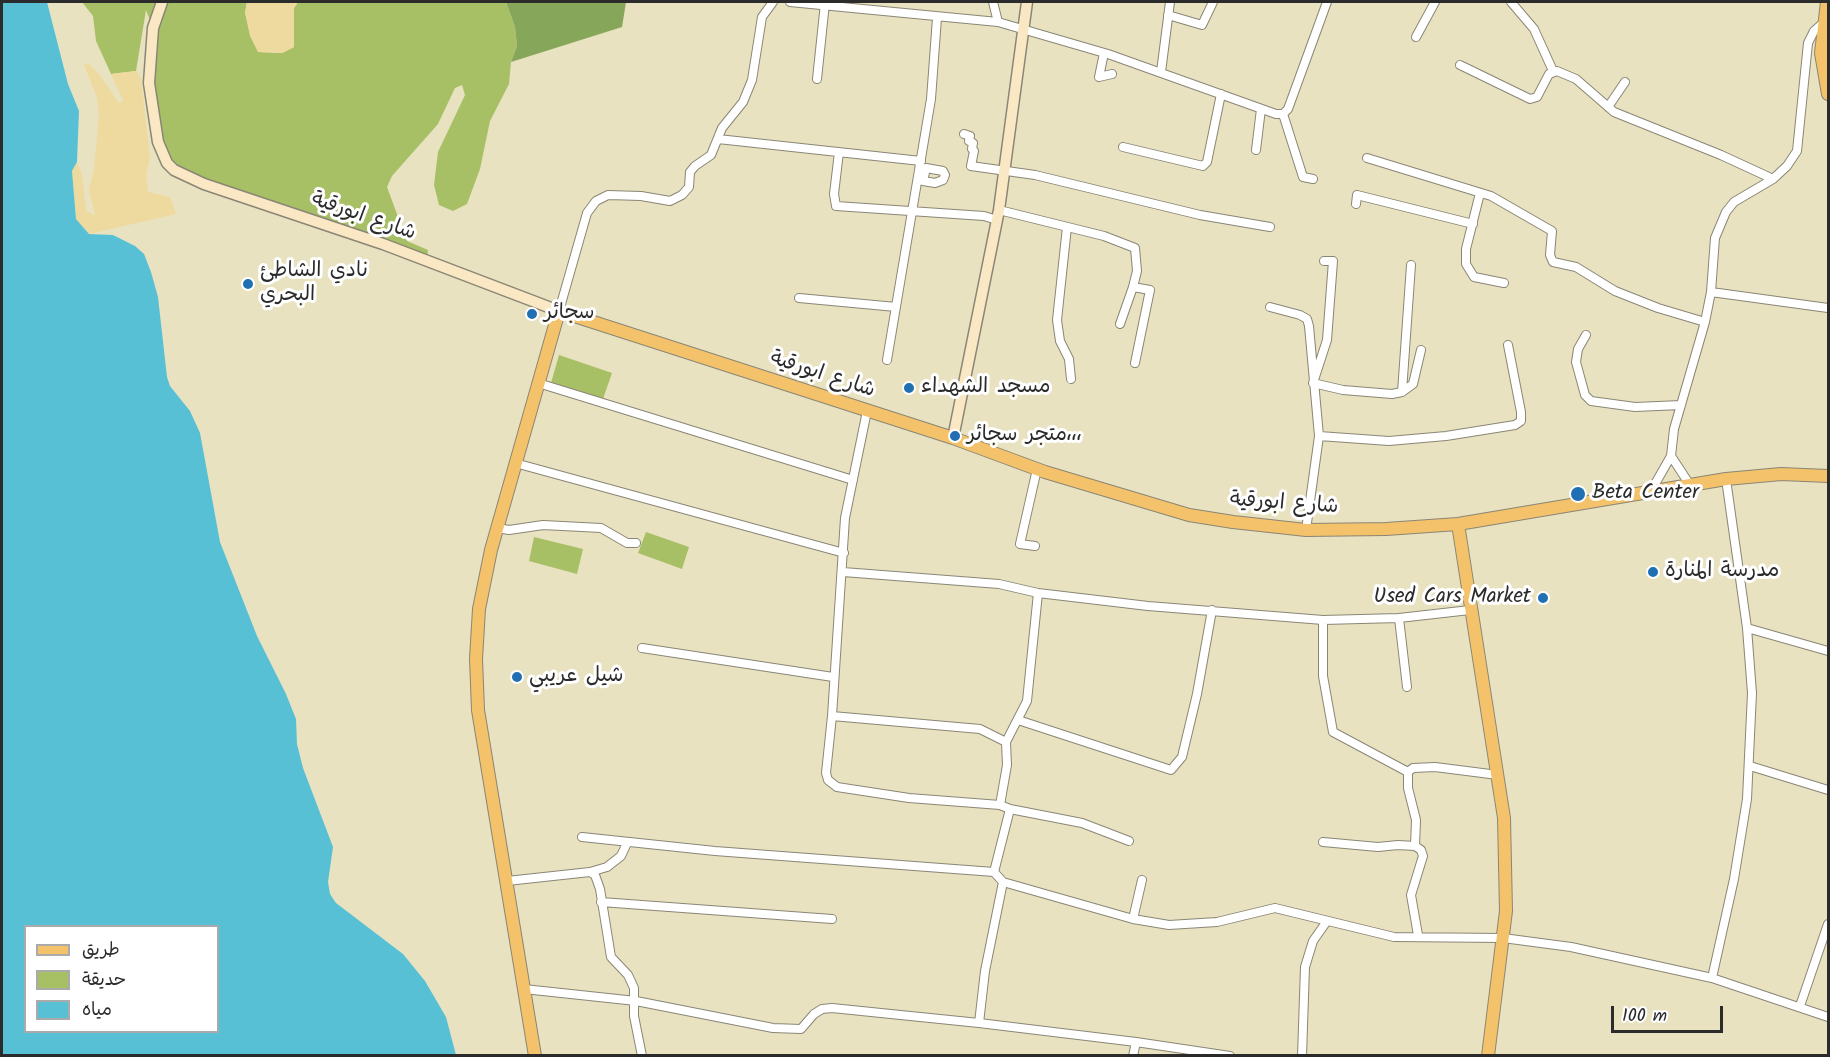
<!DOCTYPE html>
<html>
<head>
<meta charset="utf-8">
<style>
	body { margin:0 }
	#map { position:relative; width:1830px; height:1057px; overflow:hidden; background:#e8e2c0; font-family:Kalam,"Playpen Sans Arabic",sans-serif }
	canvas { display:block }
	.frame { position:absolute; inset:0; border:3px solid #2b2b2b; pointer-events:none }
	.legend { position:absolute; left:24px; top:925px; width:195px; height:108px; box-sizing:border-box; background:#fff; border:2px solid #aaa; margin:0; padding:8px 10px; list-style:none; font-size:18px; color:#2b2b2b }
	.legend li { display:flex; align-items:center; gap:12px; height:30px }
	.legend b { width:30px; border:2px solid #aaa }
	.scale { position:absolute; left:1611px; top:1006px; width:112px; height:27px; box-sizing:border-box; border:3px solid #2b2b2b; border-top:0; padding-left:8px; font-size:18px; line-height:21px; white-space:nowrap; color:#2b2b2b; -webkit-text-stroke:4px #fff; paint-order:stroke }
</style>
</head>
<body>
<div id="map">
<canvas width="1830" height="1057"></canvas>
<div class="frame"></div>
<ul class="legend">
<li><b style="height:8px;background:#f3c26a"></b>طريق</li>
<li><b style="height:16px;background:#a8c065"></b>حديقة</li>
<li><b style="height:16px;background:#58c0d5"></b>مياه</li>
</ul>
<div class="scale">100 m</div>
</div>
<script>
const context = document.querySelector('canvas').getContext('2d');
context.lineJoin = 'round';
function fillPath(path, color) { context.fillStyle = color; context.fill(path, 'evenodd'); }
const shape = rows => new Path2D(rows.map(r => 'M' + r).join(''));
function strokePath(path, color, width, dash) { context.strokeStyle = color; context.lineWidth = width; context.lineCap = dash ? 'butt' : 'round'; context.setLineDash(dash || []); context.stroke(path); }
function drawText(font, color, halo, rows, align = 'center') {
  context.font = font + ' Kalam,"Playpen Sans Arabic",sans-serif'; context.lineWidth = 6; context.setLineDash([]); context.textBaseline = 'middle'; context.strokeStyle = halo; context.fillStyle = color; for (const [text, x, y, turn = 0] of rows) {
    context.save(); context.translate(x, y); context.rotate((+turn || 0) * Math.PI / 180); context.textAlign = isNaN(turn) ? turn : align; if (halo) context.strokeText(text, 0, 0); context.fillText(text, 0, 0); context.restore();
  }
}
const green = shape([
	[82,2,247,2,245,13,258,52,282,53,294,47,294,8,298,2,506,2,515,27,517,46,511,62,509,84,490,121,480,169,467,204,453,211,439,205,434,185,438,152,465,95,462,85,455,88,438,124,392,176,387,187,407,241,428,250,427,261,174,170,155,129,153,28,146,10,136,71,111,74,96,41,93,16],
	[559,355,612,373,603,399,551,383],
	[646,532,689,547,682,569,638,553],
	[534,537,583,549,577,574,529,561]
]);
const forest = shape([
	[506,2,626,2,622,27,511,62,517,46,515,27]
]);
const sand = shape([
	[247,2,298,2,294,8,294,47,282,53,258,52,250,36,245,13],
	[84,64,90,65,98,73,119,103,123,101,111,74,136,71,141,78,150,157,146,175,148,192,170,197,176,214,89,234,76,219,72,171,77,162,82,175,86,211,95,215,89,190,94,169,99,115,97,98]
]);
const water = shape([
	[2,2,47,2,68,84,79,111,77,162,72,171,76,219,89,234,113,235,135,246,144,254,151,272,158,297,167,377,170,386,190,411,200,433,220,542,257,636,286,694,296,719,297,744,303,768,333,847,328,882,330,894,336,903,403,954,425,981,446,1017,456,1055,2,1055],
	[26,926,218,926,218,1032,26,1032]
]);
const minor = shape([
	[790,2,998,22,1108,54,1276,114,1283,114,1288,109,1327,2],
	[993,2,998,22],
	[1511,2,1534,29,1553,71],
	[1168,15,1202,25,1213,2],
	[1416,37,1435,2],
	[1104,53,1099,77,1112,74],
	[1460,65,1530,99,1537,97,1549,74,1557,71,1576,79,1614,112,1721,155,1773,179],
	[1161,72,1170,2],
	[817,79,825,3],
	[1608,107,1625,82],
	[1283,114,1303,177,1313,179],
	[964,134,970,136,969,141,973,143,972,149,974,151,971,166,1035,175,1200,215,1270,227],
	[718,139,921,161],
	[1123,147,1203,166,1207,162,1221,94],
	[1256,150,1261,109],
	[839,152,834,194,836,206,984,216,997,220],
	[1367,158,1491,196,1552,231,1550,255,1553,262,1576,267,1615,291,1658,308,1705,322],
	[918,178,923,181,926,168,943,171,945,175,943,180,935,183,923,181],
	[1480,193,1466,249,1466,264,1474,277,1504,283],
	[1356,204,1357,195,1473,224],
	[999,210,1104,236,1135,248,1137,271,1133,287,1150,290,1135,363],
	[1067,227,1057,320,1060,341,1069,359,1071,379],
	[1324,261,1333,261,1327,340,1313,383,1343,390,1392,394,1402,392,1413,384,1421,350],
	[1711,292,1828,308],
	[799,298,896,307],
	[1270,307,1300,315,1307,319,1309,326,1319,436,1306,530],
	[559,311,587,213,596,201,608,195,641,196,670,201,682,195,689,187,690,172,695,166,711,155,722,128,743,102,752,80,762,17,773,2],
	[1120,324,1133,287],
	[1586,335,1578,349,1576,362,1585,395,1591,401,1635,407,1681,405],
	[887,360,931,99,937,18],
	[538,383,853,480],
	[1402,392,1411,265],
	[867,411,845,518,832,716,980,729,1006,742,1007,765,1000,805,1010,809,994,872,1003,882,1133,919,1169,925,1217,922,1275,908,1394,937,1503,938,1571,947,1712,978,1828,1017],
	[1319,436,1389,441,1446,436,1515,425,1521,421,1521,412,1508,345],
	[1671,456,1690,485],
	[515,463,844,553],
	[1651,491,1671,456,1674,429,1705,322,1711,292,1715,238,1726,212,1734,202,1773,179,1787,166,1797,151,1808,43,1814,31,1822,24],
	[497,528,509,530,543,525,601,528,627,543,636,543],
	[1035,546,1020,544,1037,469],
	[843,572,999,584,1038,593,1148,606,1323,620,1399,618,1470,610],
	[1399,618,1407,687],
	[1323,620,1323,676,1333,732,1408,772],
	[1747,628,1828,651],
	[642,648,833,677],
	[832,716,826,773,828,780,837,787,909,798,1000,805],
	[1018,720,1171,770,1182,757,1197,694,1212,610],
	[1006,742,1027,701,1038,593],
	[1750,766,1828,790],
	[1408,772,1413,768,1435,767,1498,775],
	[1408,772,1408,788,1416,820,1415,846],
	[1010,809,1082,823,1129,841],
	[582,837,715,851,994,872],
	[1323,842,1378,847,1398,845,1415,846,1421,850,1423,856,1411,895,1418,935],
	[590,872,607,867,621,856,627,843],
	[507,881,590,872,595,875,600,889,611,957,628,975,634,988,634,1016,642,1056],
	[1003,882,985,971,979,1023,1136,1042],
	[601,902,832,919],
	[1133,919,1142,880],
	[1712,978,1734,879,1747,799,1752,693,1747,628,1726,479],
	[524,989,636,1001,773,1028,801,1029,814,1014,822,1009,832,1008,979,1023],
	[1800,1006,1828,924],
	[1133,1056,1136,1042,1230,1056],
	[1302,1056,1305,967,1313,941,1327,921]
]);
const secondary = shape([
	[162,2,153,28,149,83,158,142,167,163,174,170,204,184,383,244,559,311],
	[953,438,999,210,1027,2]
]);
const primary = shape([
	[1827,2,1821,53,1828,94],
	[1458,524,1504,818,1506,911,1488,1056],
	[535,1056,478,710,476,659,479,609,491,550,559,311,953,438,1045,472,1189,515,1233,522,1306,530,1386,529,1458,524,1726,479,1781,474,1828,476]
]);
const markers = [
	[248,284,6,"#1f6fb2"],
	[532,314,6,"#1f6fb2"],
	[909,388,6,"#1f6fb2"],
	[955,436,6,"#1f6fb2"],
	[1578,494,8,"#1f6fb2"],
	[1653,572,6,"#1f6fb2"],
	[1543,598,6,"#1f6fb2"],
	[517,677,6,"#1f6fb2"]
];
const streetNames = [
	["شارع ابورقية",363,218,19],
	["شارع ابورقية",822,376,18],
	["شارع ابورقية",1284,505,4]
];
const poiNames = [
	["نادي الشاطئ",260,272],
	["البحري",260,296],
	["سجائر",544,314],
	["مسجد الشهداء",921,388],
	["متجر سجائر،،،",967,436],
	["Beta Center",1592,494],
	["مدرسة المنارة",1665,572],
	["Used Cars Market",1531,598,"right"],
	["شيل عريبي",529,677]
];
fillPath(green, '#a8c065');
fillPath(forest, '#86a65a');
fillPath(sand, '#eeda9e');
fillPath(water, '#58c0d5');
strokePath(minor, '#8a8676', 10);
strokePath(secondary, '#8a8676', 13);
strokePath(primary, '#8a8676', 14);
strokePath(minor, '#fff', 8);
strokePath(secondary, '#fae7c3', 10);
strokePath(primary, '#f3c26a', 12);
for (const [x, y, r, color] of markers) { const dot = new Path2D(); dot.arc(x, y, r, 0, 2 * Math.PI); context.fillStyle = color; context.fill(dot); strokePath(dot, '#fff', 2); }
drawText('21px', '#2b2b2b', '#fff', streetNames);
drawText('21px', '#2b2b2b', '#fff', poiNames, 'left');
</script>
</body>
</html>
